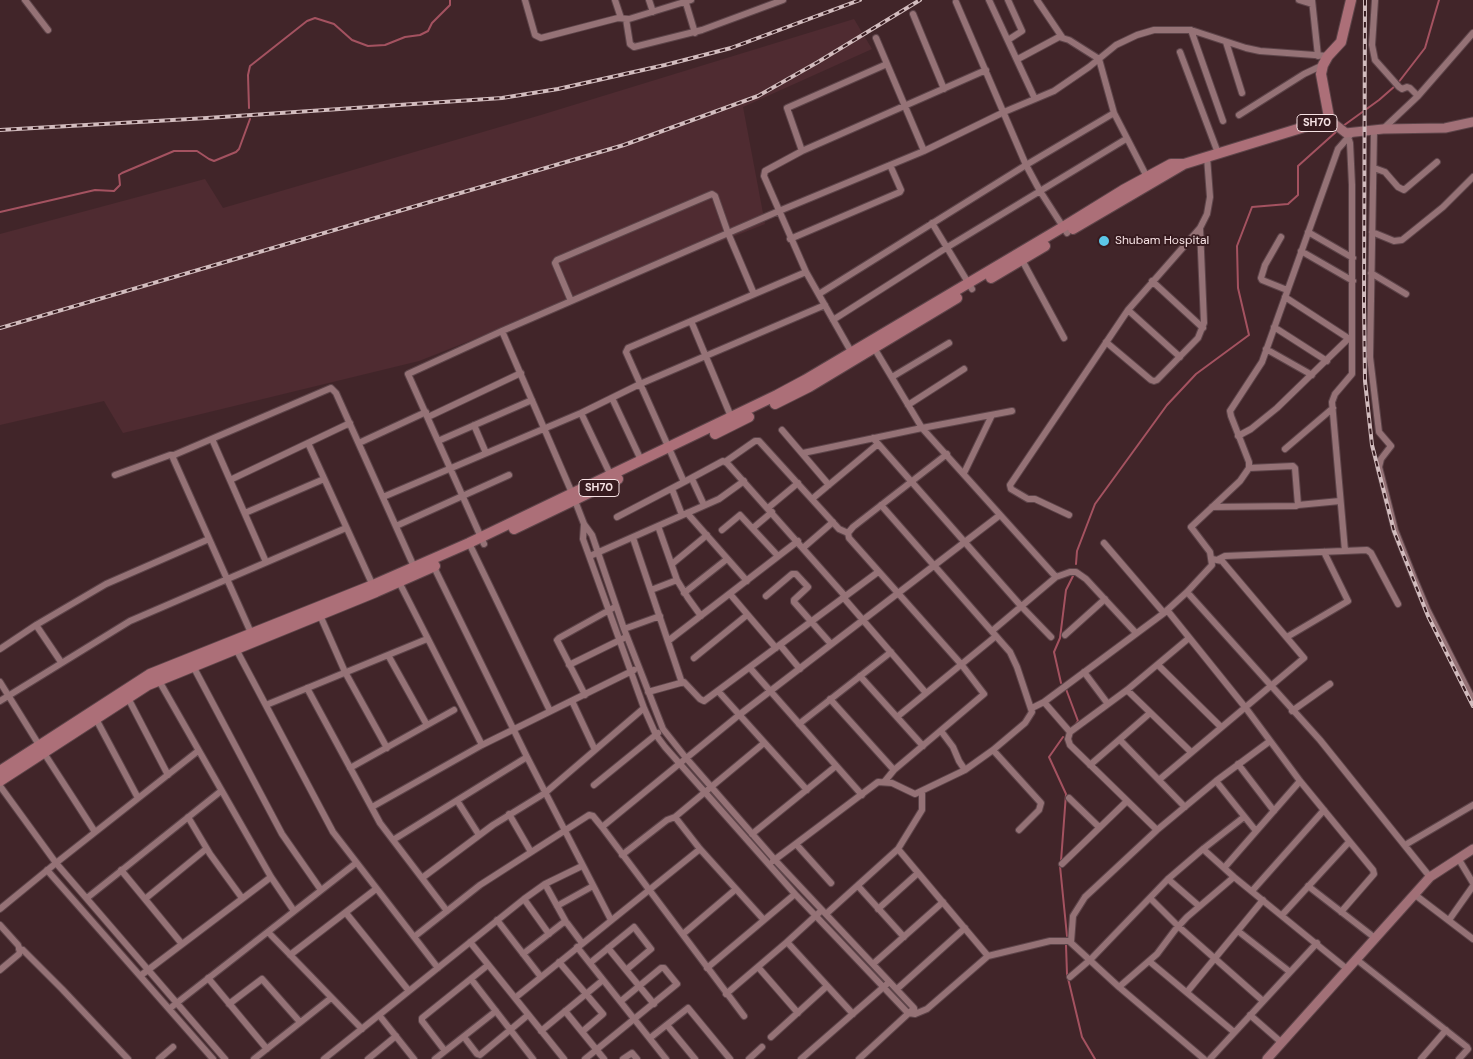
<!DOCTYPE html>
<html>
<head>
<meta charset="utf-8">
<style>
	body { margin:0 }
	canvas { display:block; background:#412529 }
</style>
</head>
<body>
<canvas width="1473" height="1059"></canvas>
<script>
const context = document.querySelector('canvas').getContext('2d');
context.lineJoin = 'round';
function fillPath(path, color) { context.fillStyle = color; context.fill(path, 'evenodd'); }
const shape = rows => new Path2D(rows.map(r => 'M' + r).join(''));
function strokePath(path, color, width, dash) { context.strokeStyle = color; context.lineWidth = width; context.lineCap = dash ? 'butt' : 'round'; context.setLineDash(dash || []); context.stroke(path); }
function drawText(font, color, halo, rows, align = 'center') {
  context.font = font + ' "DM Sans",sans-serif'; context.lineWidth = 4; context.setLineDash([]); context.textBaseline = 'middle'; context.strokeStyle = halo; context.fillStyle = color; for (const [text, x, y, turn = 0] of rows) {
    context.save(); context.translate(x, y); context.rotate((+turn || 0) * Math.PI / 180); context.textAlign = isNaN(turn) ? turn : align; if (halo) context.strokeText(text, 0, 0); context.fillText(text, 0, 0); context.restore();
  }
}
const built = shape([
	[854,19,872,49,743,107,765,224,419,361,123,433,104,401,0,425,0,234,205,179,223,208,541,115]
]);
const stream = shape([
	[1398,83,1425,48,1439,0],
	[249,108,248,75,250,66,307,21,315,18,334,24,352,40,368,46,385,45,405,37,420,35,428,31,432,23,450,5,450,0],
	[1343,126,1379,100,1395,86],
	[0,212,95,190,114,191,120,185,119,175,122,173,174,151,197,151,209,159,214,161,236,152,239,149,250,119],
	[1076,564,1077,551,1095,504,1167,405,1196,374,1249,335,1238,288,1237,246,1252,207,1288,204,1298,195,1298,166,1337,131],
	[1061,683,1054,652,1060,638,1066,590,1073,576],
	[1066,689,1078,721,1075,725],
	[1061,861,1066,794,1049,757,1063,737],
	[1060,866,1067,936],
	[1066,945,1067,974,1082,1037,1095,1059]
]);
const street = shape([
	[25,0,48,30],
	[525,0,535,35,541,38,618,18,629,19,691,0],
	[615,0,621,18],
	[649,0,653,12],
	[685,0,695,33],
	[989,0,1035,99],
	[1037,0,1062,37],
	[1299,0,1312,4],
	[1312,0,1318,56],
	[1375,0,1372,45,1375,60,1399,87,1402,89,1407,87,1410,88,1418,96],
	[956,2,1026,165,1040,191,1067,233],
	[913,14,944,89],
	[626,19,630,44,634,47,702,30,783,0],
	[1191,30,1223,121],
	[876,38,924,151],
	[1008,40,1022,31,1008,0],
	[1226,42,1242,93],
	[1180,52,1218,153],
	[1018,59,1059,37,1069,40,1099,59,1114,113],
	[1239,115,1304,74,1323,65],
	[1383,129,1418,96,1473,33],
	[1374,131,1370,357,1379,432,1391,446,1381,459,1379,467,1395,530,1414,578,1427,609,1473,700],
	[802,151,787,108,887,64],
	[1374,168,1385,172,1398,187,1404,190,1437,162],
	[932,223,972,289],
	[1308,232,1353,258],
	[1372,232,1394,241,1402,240,1443,207,1473,177],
	[1281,237,1265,265,1261,278,1262,280,1287,290],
	[790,239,900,192,901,190,890,165],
	[1301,251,1353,281],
	[1022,260,1064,338],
	[1371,273,1406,294],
	[1152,281,1203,328],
	[819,294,1026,165,1114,113,1148,179],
	[1285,297,1351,340],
	[571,301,555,263,557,260,712,194,715,196,728,233,754,294],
	[1128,310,1180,357],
	[833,320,946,248,1126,139],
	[691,321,732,419],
	[1274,327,1327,361],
	[502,331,572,493,584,524,592,535,624,629,663,729,686,758,775,860,914,1008,915,1014],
	[1106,342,1151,380,1154,381,1157,380,1198,338,1204,323,1200,228],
	[873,346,922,428,1056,577],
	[1266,349,1312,375],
	[853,355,806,272,764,176,765,171,802,151,986,70],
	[892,377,949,343],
	[612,398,641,460],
	[908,405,964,369],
	[581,413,612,478],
	[428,417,521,373],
	[474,425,486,453],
	[782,430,829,485],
	[1238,436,1251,429,1277,408,1349,338],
	[873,438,1021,606,1051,637],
	[212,439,266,562],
	[438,441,532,400],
	[308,443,374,588],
	[359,443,426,412],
	[1285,449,1333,408],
	[803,453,922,428,1012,411],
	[725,462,755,441,759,441,839,529,848,533],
	[964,473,992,415],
	[115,475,170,455,174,455],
	[692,479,704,505],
	[230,480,350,423],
	[684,482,723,461,727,463,845,596],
	[672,489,682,515],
	[383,497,581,413,640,384,825,305],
	[812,499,878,444],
	[1298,505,1340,501],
	[1212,507,1296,506,1298,505,1295,468,1293,466,1249,468],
	[768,508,798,483],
	[245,513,324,479],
	[687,513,747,581],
	[1069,515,1035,499,1028,499,1011,489,1010,485,1128,310,1200,228,1207,214,1210,197,1207,157],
	[617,517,684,482,626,352,628,348,806,272],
	[584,524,583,539,644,708,656,735,665,747,795,894,908,1013,915,1014,927,1009,988,956,1050,941,1069,941,1119,987,1204,1059],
	[396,526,509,475],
	[658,526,677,580,688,598,701,616],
	[753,528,772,512],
	[722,530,740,515,778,556],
	[633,538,682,683],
	[469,543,550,711],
	[1104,543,1164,613],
	[484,544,408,374,502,331,779,211,924,151,1004,112,1054,91,1089,67,1116,45,1137,35,1154,30,1191,30,1246,48,1260,51,1328,56],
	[803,548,833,522],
	[1345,551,1332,402,1335,394,1352,374,1352,185,1350,143,1348,137],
	[590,556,719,499,744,481],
	[1219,559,1225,556,1367,550,1371,553,1398,604],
	[432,563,527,757,611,920],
	[672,564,707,535],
	[399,582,482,745],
	[651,590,677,580],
	[1187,592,1320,740,1430,877],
	[684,593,727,559],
	[730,594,776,648],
	[766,596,792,574,796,574,808,587,794,600,794,602,831,644],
	[843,597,926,693],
	[1167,610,1245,707,1300,781,1373,870,1374,874,1341,912],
	[319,613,345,672,387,748],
	[36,625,61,662],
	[624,629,660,616],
	[992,631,1056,577,1070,572,1076,572,1086,579,1136,633],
	[252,635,173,458,174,455,331,388,336,393,415,569],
	[1065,635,1105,599],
	[1287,637,1348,601,1324,552],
	[668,641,798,541],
	[780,645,800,669],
	[0,649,36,625,106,584,209,539],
	[236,649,333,832,438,968],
	[388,655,427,725],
	[694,658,747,615],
	[569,665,624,638],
	[1158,665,1221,727],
	[193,666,282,834,321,890],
	[750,668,862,795],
	[1084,672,1108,704],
	[860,676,923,746],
	[158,679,271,877,294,911],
	[0,682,44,753,95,832],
	[307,688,380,823,447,911],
	[1127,690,1191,752],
	[718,691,807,790],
	[648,692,684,682,700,699,704,701,878,572],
	[585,695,557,640,559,638,613,608],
	[128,698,168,775],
	[830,699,894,770],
	[0,701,130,621,346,528],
	[572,701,595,750],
	[1044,702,1070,732,1068,739,1070,745,1157,830],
	[266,705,427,639],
	[1032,708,1044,702,1164,613,1187,592,1212,565,1210,552,1191,527,1240,481,1249,468,1249,462,1231,416,1230,411,1262,362,1338,149,1352,133],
	[1292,711,1330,684],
	[897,717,996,636],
	[96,719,138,798],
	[799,724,891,652],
	[941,731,953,747,959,761,965,770],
	[1070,732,1127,690,1189,638],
	[1120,740,1185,807],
	[993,750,1041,803,1039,810,1019,830],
	[1238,764,1274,811],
	[1090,765,1150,713],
	[350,768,454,710],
	[1160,779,1304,658,1222,561,1212,559],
	[885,781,894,770,984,694,961,664,849,538,848,533,853,527,947,454],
	[1216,781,1256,831],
	[594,785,658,733],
	[0,786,56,863,225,1059],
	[922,792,922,810,898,849,988,956],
	[1069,798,1099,827],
	[458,802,479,835],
	[372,807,482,745,634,670],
	[509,814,531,852],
	[188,817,210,854,242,898],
	[602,827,739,715,1000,515],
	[752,834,836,766],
	[393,840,527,757],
	[796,844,831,883],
	[1405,845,1473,805],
	[1203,849,1234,877,1347,969],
	[622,855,667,820,675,817],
	[1458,858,1473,883],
	[773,861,878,782,892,783,915,794,965,770,993,750,1025,723,1032,712,1017,667,1010,652,881,505],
	[1062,864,1127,801],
	[1224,868,1300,781],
	[47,870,213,1059],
	[121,870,182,944],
	[422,878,493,825,545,793,644,708],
	[1168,879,1199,906],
	[545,884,566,922],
	[858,886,904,937],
	[1308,886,1375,938],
	[1252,891,1324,810],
	[1414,894,1473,939],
	[87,898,221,791],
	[1150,898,1178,926,1263,1001],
	[145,899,206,849],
	[524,899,549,934],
	[557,906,593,886],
	[0,909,56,863,198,751],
	[878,909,918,873],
	[346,913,409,991],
	[826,914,898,849],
	[1282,915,1349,842],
	[497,920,541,977],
	[764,920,700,849,675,817,764,743],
	[1449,920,1473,886],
	[0,925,18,945,20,950,19,954,0,970],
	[1238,931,1290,972],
	[268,932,362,1029],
	[683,934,736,889],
	[414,937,480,885,589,815,593,816,602,827,744,1016],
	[470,942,564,1059],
	[787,942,822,910],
	[1071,942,1073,916,1085,897,1157,830,1216,781,1270,741],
	[577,947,666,1059],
	[608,948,626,970],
	[19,949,23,950,62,989,128,1059],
	[523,954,564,922,567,923,582,943],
	[290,955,376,889],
	[1356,959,1467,1047,1468,1049,1459,1059],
	[1149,961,1234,1032],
	[559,962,603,1014,583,1031],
	[590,963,634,927,651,949,626,970,654,1004],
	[873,964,943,902],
	[758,967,798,1013],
	[707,968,795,894],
	[140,976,271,877],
	[1070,977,1091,959,1168,879,1203,849,1244,817],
	[208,978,267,1049],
	[471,979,533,1059],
	[1119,987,1157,954,1175,930,1187,917,1234,877],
	[897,989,965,928],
	[1187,992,1263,900],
	[726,994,787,942,853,1014],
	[515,998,700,849],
	[229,1004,262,979,300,1022],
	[169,1009,356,863],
	[565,1011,604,1059],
	[379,1015,414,1059],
	[1250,1015,1282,1043],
	[667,1025,695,1059],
	[541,1031,603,980],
	[464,1037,477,1054,480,1055,528,1015],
	[771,1037,827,986],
	[650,1038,688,1008,730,1059],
	[445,1051,422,1021,422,1018,488,965],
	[159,1059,173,1047],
	[254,1059,331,998],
	[324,1059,524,899,545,884,582,866],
	[368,1059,396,1036],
	[435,1059,496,1011],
	[585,1059,677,984,664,968,661,968,621,1001],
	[623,1059,632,1053,637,1059],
	[749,1059,762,1047],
	[801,1059,887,984],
	[859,1059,911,1011],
	[1210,1059,1317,943],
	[1421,1059,1446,1030]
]);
const secondary = shape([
	[1328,119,1346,133,1383,129,1445,128,1473,122],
	[1267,1059,1430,877,1473,849]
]);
const primary = shape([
	[1073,229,1184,164],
	[991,278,1045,246],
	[775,404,809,387,957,298],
	[715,434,749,417],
	[514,529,618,479],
	[0,771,150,674,373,585,469,543,777,395,805,380,1063,227,1123,190,1171,164,1184,164,1327,120,1329,117,1321,74,1323,65,1328,56,1341,42,1351,0],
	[0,781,148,685,376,592,435,566]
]);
const rail = shape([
	[1365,0,1364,304,1365,381,1372,445,1394,531,1428,616,1473,706],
	[0,130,207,118,502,98,558,89,665,65,731,48,860,0],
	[0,328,624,145,758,96,818,62,920,0]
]);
const markers = [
	[1104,241,6,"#5cc7e8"]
];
const shields = [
	[1317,123,40],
	[599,488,40]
];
const shieldNames = [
	["SH70",1317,123],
	["SH70",599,488]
];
const poiNames = [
	["Shubam Hospital",1115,241]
];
fillPath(built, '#4f2b31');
strokePath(stream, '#a45260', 2);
strokePath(street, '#5d4449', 8);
strokePath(secondary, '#5d4449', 11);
strokePath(primary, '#5d4449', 12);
strokePath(street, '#957276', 6);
strokePath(secondary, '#a17077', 9);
strokePath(primary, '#ac6f78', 10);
strokePath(rail, '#d2bcbe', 4);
strokePath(rail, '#371b1f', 2, [5.5]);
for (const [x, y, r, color] of markers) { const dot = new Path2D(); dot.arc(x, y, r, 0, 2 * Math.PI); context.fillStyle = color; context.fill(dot); strokePath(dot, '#371b1f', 2); }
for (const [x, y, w] of shields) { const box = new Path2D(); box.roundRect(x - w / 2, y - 8.5, w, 17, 4); context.fillStyle = '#371b1f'; context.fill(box); strokePath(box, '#f6e2e4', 1); }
drawText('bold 11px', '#f6e2e4', null, shieldNames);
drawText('12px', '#f6e2e4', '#371b1f', poiNames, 'left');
</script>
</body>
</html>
